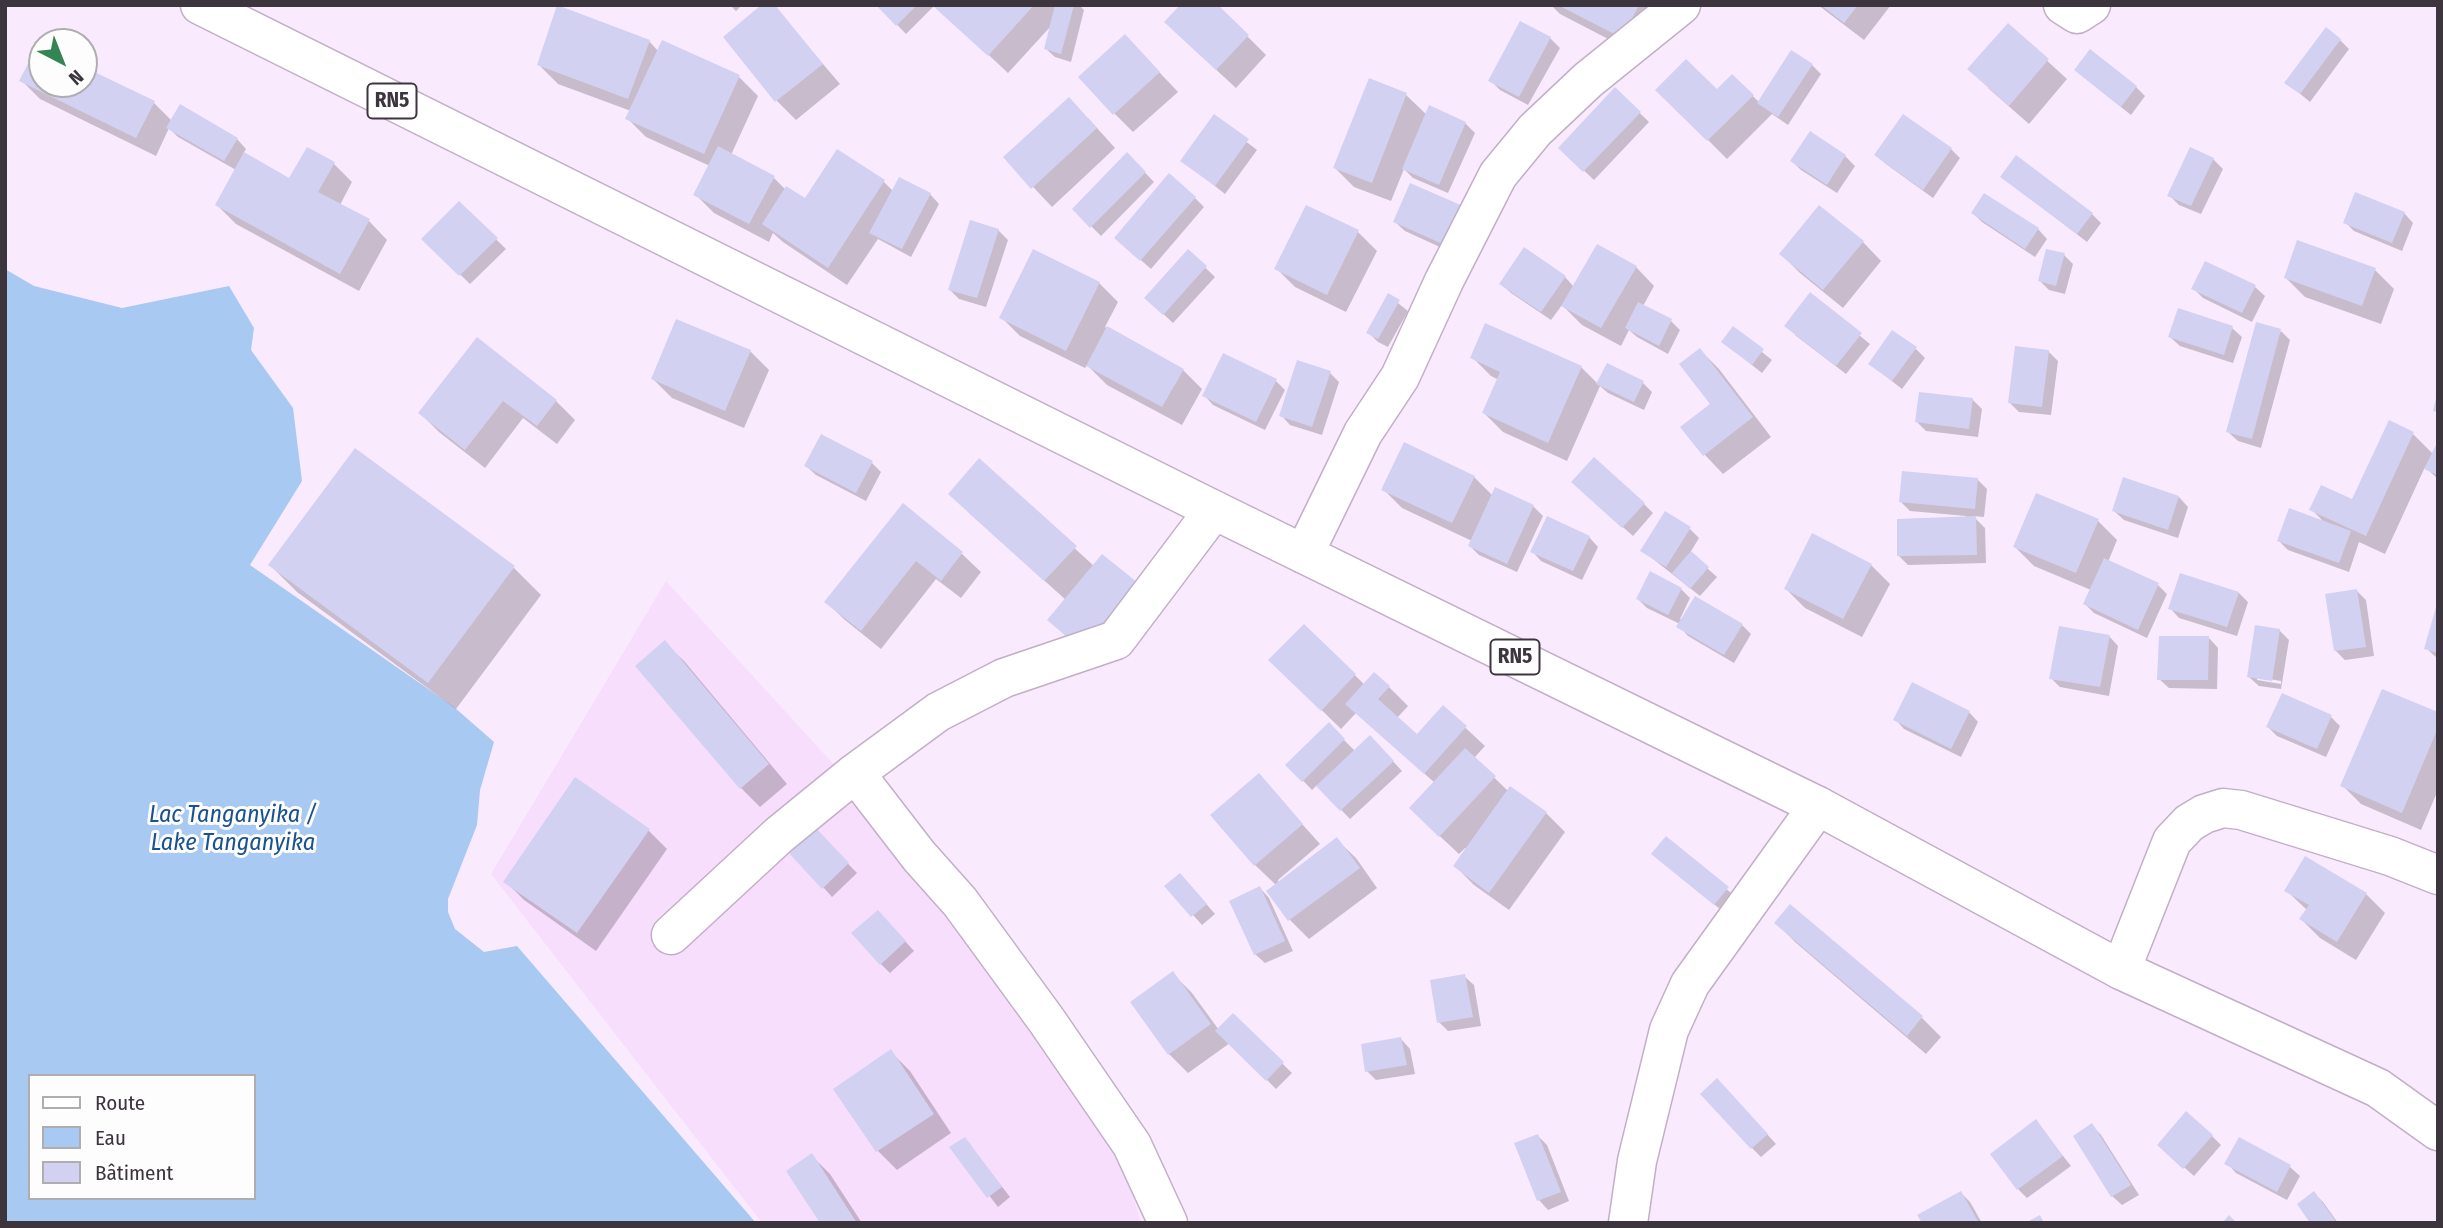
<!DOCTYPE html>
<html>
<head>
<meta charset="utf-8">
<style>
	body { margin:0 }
	#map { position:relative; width:2443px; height:1228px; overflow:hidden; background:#faeafe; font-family:"Fira Sans Condensed",sans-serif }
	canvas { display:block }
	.frame { position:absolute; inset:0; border:7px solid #3d353e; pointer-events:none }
	.legend { position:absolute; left:28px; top:1074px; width:228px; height:126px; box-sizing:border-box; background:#fdfdfd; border:2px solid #b0adb1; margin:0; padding:9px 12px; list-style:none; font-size:21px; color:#3d353e }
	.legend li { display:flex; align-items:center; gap:14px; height:35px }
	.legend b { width:35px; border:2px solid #b0adb1 }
	.north { position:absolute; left:28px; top:28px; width:70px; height:70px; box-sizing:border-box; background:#fdfdfd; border:2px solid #b0adb1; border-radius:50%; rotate:138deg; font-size:19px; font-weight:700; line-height:28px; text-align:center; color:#3d353e }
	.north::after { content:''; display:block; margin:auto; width:24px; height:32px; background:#358454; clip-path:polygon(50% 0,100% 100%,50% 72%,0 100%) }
</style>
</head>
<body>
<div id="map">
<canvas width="2443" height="1228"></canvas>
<div class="frame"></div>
<ul class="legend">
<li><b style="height:9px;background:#fff"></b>Route</li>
<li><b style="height:19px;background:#a7c9f2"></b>Eau</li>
<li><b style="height:19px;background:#d2d1f2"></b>Bâtiment</li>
</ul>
<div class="north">N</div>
</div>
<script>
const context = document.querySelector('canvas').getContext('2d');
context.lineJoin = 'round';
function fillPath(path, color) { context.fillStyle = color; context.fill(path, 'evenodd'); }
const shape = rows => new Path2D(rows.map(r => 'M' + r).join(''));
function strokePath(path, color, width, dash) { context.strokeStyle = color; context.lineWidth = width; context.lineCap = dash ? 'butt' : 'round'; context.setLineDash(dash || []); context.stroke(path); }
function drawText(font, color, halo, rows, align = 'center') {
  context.font = font + ' "Fira Sans Condensed",sans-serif'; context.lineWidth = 6; context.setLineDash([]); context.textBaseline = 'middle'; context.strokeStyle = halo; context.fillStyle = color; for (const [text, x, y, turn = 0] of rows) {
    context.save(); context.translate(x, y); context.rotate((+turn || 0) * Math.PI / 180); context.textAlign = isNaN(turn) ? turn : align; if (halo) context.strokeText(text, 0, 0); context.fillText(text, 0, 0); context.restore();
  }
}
const built = shape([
	[666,581,848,780,1120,1153,1141,1223,762,1223,491,874]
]);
const water = shape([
	[5,269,34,286,122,308,229,286,254,328,251,350,293,408,302,481,250,565,454,707,494,742,480,790,477,825,448,899,448,912,455,929,484,952,517,946,756,1223,5,1223],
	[30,1076,254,1076,254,1198,30,1198]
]);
const shadow = shape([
	[730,5,742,5,736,11],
	[773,5,840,84,796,120,777,101,725,37],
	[878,5,1079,5,1084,10,1071,62,1055,57,1045,48,1051,26,1008,73,935,5,906,34],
	[1551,5,1668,5,1641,56,1560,14],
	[1818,5,1891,5,1864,40],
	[1521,23,1550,38,1560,48,1528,105,1500,90,1490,80],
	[2008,25,2067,79,2029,124,1988,88],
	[1247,36,1266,55,1236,88,1185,41],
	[2340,40,2349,49,2310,102,2287,83],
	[649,41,658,51,662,42,739,77,758,96,731,155,773,177,786,190,805,201,837,152,884,182,893,191,930,194,939,204,911,257,878,239,847,285,783,242,773,233,769,242,714,213,695,194,710,166,646,137,627,118,631,111,558,84,539,65],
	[1144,56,1178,92,1133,132,1114,113],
	[42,61,42,84,84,84,84,69,154,103,172,121,237,139,246,149,243,154,290,180,333,163,352,182,340,205,369,221,387,240,359,291,236,224,217,205,236,170,178,137,169,128,156,156,40,99,21,80],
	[1812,65,1821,74,1788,125,1772,114,1727,159,1658,90,1717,92,1732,76,1759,102],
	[2086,79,2136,87,2145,96,2131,115],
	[1615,89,1649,122,1594,180,1560,148],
	[1406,95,1427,115,1465,123,1475,133,1448,193,1413,178,1404,169,1391,201,1354,187,1335,168],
	[1214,117,1257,150,1225,194,1183,161],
	[1088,118,1115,148,1052,207,1006,158],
	[1810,134,1845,156,1855,166,1837,193,1801,170,1792,161],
	[1951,149,1960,158,1933,198,1886,164,1876,155],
	[1128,155,1154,182,1101,236,1074,209],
	[2213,159,2223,169,2201,214,2179,205,2169,195],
	[2002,177,2092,214,2101,223,2087,242],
	[1411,185,1455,254,1405,231,1395,222],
	[1195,198,1204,207,1151,269,1126,247],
	[459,203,506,249,470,284,424,239],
	[1973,213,2038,229,2047,239,2035,257,1982,222],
	[2404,213,2413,223,2402,251,2354,231,2345,222],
	[998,230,1008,240,986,307,959,299,950,290],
	[1358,232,1377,251,1346,312,1295,287,1276,268],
	[1863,242,1881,261,1843,308,1800,273,1781,254],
	[1188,251,1215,277,1173,323,1156,307],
	[2064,255,2073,264,2065,294,2049,290,2040,281],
	[2206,264,2255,287,2265,296,2252,322,2203,298,2194,289],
	[1636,267,1654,286,1643,306,1671,321,1680,330,1668,354,1637,337,1629,330,1621,346,1582,325,1562,305,1551,320,1511,293,1501,284,1565,277,1574,287],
	[2375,270,2394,289,2381,324,2305,297,2286,278],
	[1099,283,1118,302,1105,327,1183,370,1202,389,1182,425,1107,385,1087,365,1085,368,1020,336,1001,317],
	[1810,295,1870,344,1846,374,1795,335],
	[1389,296,1408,311,1388,347,1378,342,1369,333],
	[2232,328,2242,337,2233,363,2180,346,2170,337],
	[1733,329,1772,360,1762,373,1723,342],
	[2281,331,2290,340,2261,448,2238,441,2228,432],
	[478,340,556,401,575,420,557,444,523,418,485,468,439,432,420,413],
	[1916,349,1925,358,1902,389,1870,364],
	[1700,350,1719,369,1771,437,1723,474,1705,455,1683,427,1712,404],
	[750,351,769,370,744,428,672,398,653,379],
	[2048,351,2058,361,2051,415,2019,412,2010,403],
	[1472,357,1581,367,1598,384,1643,383,1652,392,1644,410,1608,393,1600,386,1567,461,1503,432,1484,413,1499,380,1491,376],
	[1330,373,1339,382,1322,435,1290,425,1281,415],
	[1276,381,1285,390,1265,430,1213,405,1204,395],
	[1972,399,1982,409,1978,437,1926,431,1917,422],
	[2413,434,2433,454,2438,445,2438,479,2425,467,2385,554,2359,542,2349,572,2288,550,2279,541,2325,523,2311,509,2353,501],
	[979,461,1094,566,1154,602,1101,667,1050,620,1066,600,969,513],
	[872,463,881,472,866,501,816,475,806,466],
	[1474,477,1493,496,1496,490,1533,506,1543,516,1517,572,1479,555,1470,546,1472,541,1402,508,1383,489],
	[1977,479,1987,489,1984,517,1973,516,1985,528,1986,563,1908,565,1899,556,1966,518,1966,516,1910,511,1901,502],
	[1583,492,1644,504,1653,513,1633,536],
	[2179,497,2188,507,2178,538,2124,520,2114,511],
	[903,506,962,554,981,572,961,598,936,579,881,649,845,620,826,602],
	[2098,521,2117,540,2108,562,2158,585,2167,594,2147,638,2094,613,2085,604,2091,590,2034,566,2015,547],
	[1690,529,1699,538,1690,553,1717,577,1700,596,1643,551],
	[1589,537,1598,547,1582,580,1541,561,1532,551],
	[270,565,514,568,541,595,456,709,297,592],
	[1871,565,1890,584,1862,637,1805,608,1786,589],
	[1681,589,1690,598,1680,619,1742,625,1751,634,1734,663,1688,636,1679,626,1680,624,1647,608,1638,599],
	[2357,591,2366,600,2374,656,2345,660,2336,651],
	[2239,593,2248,602,2237,636,2179,618,2170,608],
	[2438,603,2438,659,2426,648],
	[1304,626,1365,685,1374,674,1389,687,1408,706,1397,718,1417,737,1443,707,1485,746,1474,758,1508,791,1546,813,1565,832,1509,910,1474,885,1455,866,1467,850,1465,848,1459,854,1430,827,1435,783,1356,713,1341,729,1290,679],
	[2279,630,2289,640,2281,689,2259,686,2249,677],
	[2257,677,2281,681,2281,684,2257,680],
	[2109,636,2118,646,2109,696,2060,687,2051,678],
	[2209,638,2218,648,2217,689,2169,688,2159,679],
	[665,643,684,661,787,784,760,807,741,788],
	[1969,712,1978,722,1961,757,1904,729,1895,719],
	[2438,714,2438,790,2421,830,2361,804,2342,785],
	[2331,717,2340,726,2326,757,2277,736,2268,727],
	[1329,725,1355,751,1370,737,1402,771,1350,819,1317,785,1312,790,1288,765],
	[1259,776,1320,844,1278,880,1279,883,1337,840,1356,858,1377,888,1309,939,1290,920,1268,891,1276,885,1255,865],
	[648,830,667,849,596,951,524,900,505,881],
	[1666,838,1737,898,1725,913,1663,863],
	[824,839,857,873,832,897,823,887],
	[1189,884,1215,914,1202,925,1167,886],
	[1260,888,1269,898,1293,951,1265,963,1255,954],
	[2287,891,2366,894,2385,913,2356,960,2320,938,2301,919,2307,910],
	[1790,906,1922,1018,1941,1037,1926,1054,1795,942,1776,923],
	[887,921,914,951,890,973,881,964],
	[1173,974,1192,993,1219,1030,1233,1015,1292,1073,1276,1089,1230,1043,1188,1073,1169,1054],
	[1464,976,1474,985,1481,1026,1448,1031,1439,1022],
	[1401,1039,1410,1049,1415,1074,1376,1080,1367,1071],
	[891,1052,910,1071,951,1133,897,1170,878,1151,836,1089],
	[1727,1090,1776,1144,1761,1157,1752,1148],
	[2036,1122,2071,1166,2027,1198,2018,1189],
	[2092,1125,2101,1135,2139,1195,2122,1205,2112,1196],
	[1538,1136,1547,1145,1569,1201,1548,1210,1539,1200,1516,1144],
	[2212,1136,2221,1145,2194,1176,2169,1154],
	[965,1139,1010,1197,998,1207,952,1147],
	[2240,1140,2290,1167,2300,1176,2287,1200,2236,1173,2227,1163],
	[812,1156,830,1174,862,1223,822,1223],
	[1961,1193,1970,1202,1982,1223,1924,1223],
	[2314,1193,2323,1202,2338,1223,2313,1223]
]);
const building = shape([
	[557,5,650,40,628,99,537,65],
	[761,5,775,5,823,64,775,102,723,37],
	[876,5,917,5,896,26],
	[936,5,1034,5,988,56,934,7],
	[1055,5,1074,5,1061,54,1044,49],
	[1180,5,1218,5,1249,35,1216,70,1164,22],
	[1558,5,1639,5,1622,38],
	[1821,5,1858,5,1844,23],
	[1520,21,1551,37,1519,97,1488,81],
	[2008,23,2049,59,2009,106,1967,69],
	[2326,27,2341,39,2300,94,2284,83],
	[1125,34,1160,72,1113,115,1078,77],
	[662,40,740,75,704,154,625,119],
	[2090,49,2137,86,2121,107,2074,70],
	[1791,50,1813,64,1778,117,1757,103],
	[33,54,42,59,42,84,84,84,84,67,155,101,136,138,19,81],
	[1686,59,1717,89,1732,74,1754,95,1707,141,1655,90],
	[1369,78,1407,93,1372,183,1333,168],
	[1615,87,1641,112,1583,172,1558,148],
	[1069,97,1097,128,1031,189,1003,157],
	[180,104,238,138,224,161,166,128],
	[1429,105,1466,122,1439,185,1402,169],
	[1214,114,1249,139,1215,186,1180,161],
	[1903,114,1952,148,1923,190,1874,155],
	[1810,131,1846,155,1827,185,1790,161],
	[718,146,775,176,749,224,693,195],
	[307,147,335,162,318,192,370,219,340,274,215,205,244,152,289,178],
	[2190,147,2214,158,2191,206,2167,196],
	[837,149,885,180,828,268,762,224,786,186,805,198],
	[1127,152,1146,172,1090,228,1072,209],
	[2016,155,2093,213,2077,234,2000,177],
	[1169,173,1196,197,1140,261,1114,238],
	[899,177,931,193,902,249,869,233],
	[1410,183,1463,206,1445,245,1393,222],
	[2355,192,2405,212,2392,243,2343,223],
	[1984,193,2039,228,2025,249,1971,213],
	[459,201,498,238,459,276,421,239],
	[1306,205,1359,230,1327,295,1274,269],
	[1819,205,1864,241,1823,290,1779,254],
	[970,220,999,229,977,298,948,290],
	[2297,240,2376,268,2362,306,2284,278],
	[1597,244,1637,266,1601,328,1561,306],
	[1524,247,1566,276,1541,312,1499,284],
	[1033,249,1100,282,1066,351,999,318],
	[1188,249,1207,266,1163,315,1144,298],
	[2046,249,2065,253,2056,286,2038,281],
	[2205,261,2256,285,2242,313,2191,289],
	[1810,292,1862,333,1836,366,1784,326],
	[1388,293,1400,300,1378,339,1366,333],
	[1638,302,1672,319,1659,346,1625,328],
	[2178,308,2233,326,2224,355,2168,337],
	[676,319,751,350,725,411,651,379],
	[2256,322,2281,329,2252,439,2226,432],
	[1485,323,1582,366,1548,443,1482,413,1500,372,1470,358],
	[1107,326,1184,369,1162,407,1086,366],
	[1733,326,1764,349,1752,365,1721,342],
	[1892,330,1917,347,1892,381,1868,364],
	[477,337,557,400,537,426,503,401,465,450,418,413],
	[2015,346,2049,350,2042,407,2008,403],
	[1700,348,1753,417,1703,456,1680,427,1710,404,1679,364],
	[1223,353,1277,379,1256,422,1202,396],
	[1297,360,1331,371,1312,427,1279,416],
	[1607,363,1644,381,1634,402,1596,384],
	[1919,392,1973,398,1969,429,1915,422],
	[2437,394,2438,395,2438,412,2433,411],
	[2389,420,2414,432,2366,536,2309,510,2321,485,2352,499],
	[821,434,873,461,856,493,804,466],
	[2438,441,2438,475,2424,469],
	[1404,442,1475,476,1452,523,1381,490],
	[355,448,515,566,428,683,268,565],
	[1594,457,1645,503,1622,528,1571,482],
	[979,458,1077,546,1044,581,948,494],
	[1902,471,1978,478,1975,509,1899,502],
	[2123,477,2179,496,2168,530,2112,511],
	[1495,487,1534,505,1507,564,1468,546],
	[2036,493,2099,519,2076,573,2013,547],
	[903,503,963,552,941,581,916,561,861,631,824,602],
	[2289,508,2351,531,2339,563,2277,541],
	[1665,511,1691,527,1666,567,1640,551],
	[1547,516,1590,536,1573,571,1530,552],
	[1976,516,1977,555,1897,556,1897,519],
	[1812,533,1872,564,1843,619,1784,589],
	[1691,551,1709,567,1690,589,1672,573],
	[1102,554,1137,582,1081,649,1047,620],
	[2104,558,2159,583,2138,630,2083,604],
	[1650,571,1682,588,1668,615,1636,599],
	[2180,573,2239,592,2227,627,2168,609],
	[2357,589,2366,647,2334,651,2325,594],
	[1695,596,1743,624,1724,655,1676,627],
	[2438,600,2438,653,2424,649],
	[1304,624,1356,674,1321,711,1268,660],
	[2255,625,2280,629,2272,681,2247,677],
	[2059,626,2110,635,2100,687,2049,679],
	[2159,636,2209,636,2208,680,2157,680],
	[665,640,769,764,740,789,635,666],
	[1374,672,1390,686,1378,699,1417,734,1443,705,1467,726,1424,774,1345,704],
	[1912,682,1970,711,1951,749,1893,720],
	[2382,689,2438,712,2438,728,2402,813,2340,786],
	[2282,693,2332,715,2317,749,2266,727],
	[1329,722,1345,739,1302,782,1285,765],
	[1370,735,1394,761,1340,811,1316,786],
	[1465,748,1496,776,1439,837,1409,808],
	[1259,773,1303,824,1254,866,1210,815],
	[575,777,650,829,577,933,503,882],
	[1510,786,1547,812,1489,893,1453,866],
	[815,827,849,863,822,889,788,852],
	[1666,836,1729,887,1714,905,1651,854],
	[1337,837,1360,868,1288,921,1266,891],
	[2305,856,2367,893,2337,942,2299,919,2309,905,2284,891],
	[1180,873,1207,904,1191,917,1164,886],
	[1260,886,1285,941,1254,955,1229,901],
	[1790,904,1923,1016,1907,1036,1774,923],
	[878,910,906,941,880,965,851,933],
	[1173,971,1211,1024,1168,1055,1130,1002],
	[1465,974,1473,1017,1437,1023,1430,980],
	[1233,1013,1284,1062,1266,1081,1215,1031],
	[1401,1037,1407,1065,1365,1072,1361,1044],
	[891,1049,934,1114,876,1152,833,1089],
	[1717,1078,1768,1134,1751,1149,1700,1094],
	[2186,1111,2213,1135,2183,1169,2157,1145],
	[2036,1119,2063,1156,2017,1190,1990,1154],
	[2092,1123,2131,1185,2111,1197,2073,1136],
	[1538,1134,1561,1192,1537,1201,1514,1143],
	[965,1137,1002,1187,987,1198,949,1147],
	[2239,1137,2291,1165,2277,1192,2224,1164],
	[812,1153,857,1223,820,1223,786,1171],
	[1961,1191,1979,1223,1922,1223,1917,1215],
	[2314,1191,2337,1223,2310,1223,2297,1204],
	[2040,1215,2044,1223,2025,1223],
	[2229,1215,2237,1223,2222,1223]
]);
const minor = shape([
	[2063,5,2077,14,2091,5],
	[1304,554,1363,433,1400,377,1444,281,1498,175,1535,130,1588,80,1681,5],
	[855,773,919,856,960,902,1047,1021,1132,1145,1168,1223],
	[671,935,779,835,855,773,938,712,1004,678,1116,640,1214,510],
	[2121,970,2172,841,2189,823,2204,814,2223,808,2241,810,2390,856,2438,875],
	[1628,1223,1637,1161,1669,1030,1690,984,1818,806]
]);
const highway = shape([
	[200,5,1214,510,1818,806,2121,970,2378,1088,2438,1131]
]);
const shields = [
	[392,101,49],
	[1515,657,49]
];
const shieldNames = [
	["RN5",392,101],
	["RN5",1515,657]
];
const waterNames = [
	["Lac Tanganyika /",233,815],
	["Lake Tanganyika",233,843]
];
fillPath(built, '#f7defd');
fillPath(water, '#a7c9f2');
fillPath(shadow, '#0003');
fillPath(building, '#d2d1f2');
strokePath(minor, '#c2afc6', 41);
strokePath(highway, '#c2afc6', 41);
strokePath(minor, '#fff', 38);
strokePath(highway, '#fff', 38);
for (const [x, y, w] of shields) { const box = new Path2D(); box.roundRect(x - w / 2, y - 17.5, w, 35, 5); context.fillStyle = '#fdfdfd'; context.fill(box); strokePath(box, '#3d353e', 2); }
drawText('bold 21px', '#3d353e', null, shieldNames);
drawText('italic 24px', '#1a528e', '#fdfdfd', waterNames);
</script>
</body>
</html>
